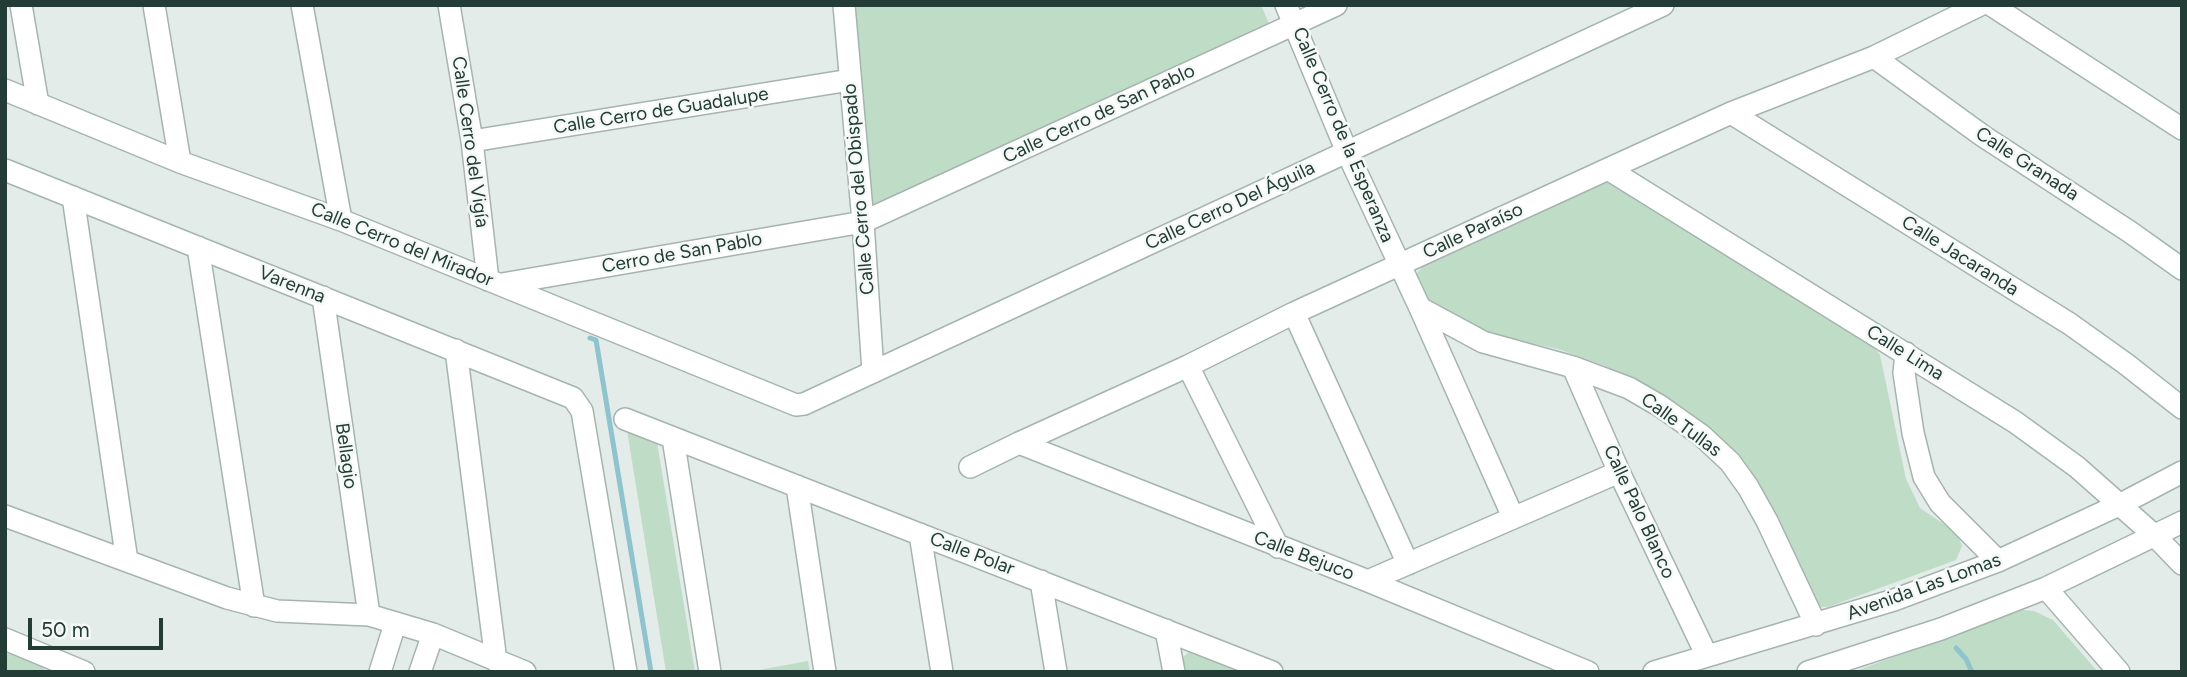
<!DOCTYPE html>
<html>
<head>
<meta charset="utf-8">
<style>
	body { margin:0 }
	#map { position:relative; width:2187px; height:677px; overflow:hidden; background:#e3ece8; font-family:Figtree,sans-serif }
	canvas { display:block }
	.frame { position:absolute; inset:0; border:7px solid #243c36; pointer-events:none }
	.scale { position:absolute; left:28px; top:618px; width:135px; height:32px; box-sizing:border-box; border:4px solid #243c36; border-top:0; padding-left:9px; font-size:21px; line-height:24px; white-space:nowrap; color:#243c36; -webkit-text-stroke:5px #f4f9f6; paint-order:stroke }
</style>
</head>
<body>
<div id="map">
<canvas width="2187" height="677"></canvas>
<div class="frame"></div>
<div class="scale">50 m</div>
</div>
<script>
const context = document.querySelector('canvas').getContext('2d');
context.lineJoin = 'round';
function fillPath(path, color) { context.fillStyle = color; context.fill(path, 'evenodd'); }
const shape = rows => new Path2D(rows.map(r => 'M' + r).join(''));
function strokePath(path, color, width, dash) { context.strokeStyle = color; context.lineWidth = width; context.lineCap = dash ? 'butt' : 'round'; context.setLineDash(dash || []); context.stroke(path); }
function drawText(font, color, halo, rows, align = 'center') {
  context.font = font + ' Figtree,sans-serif'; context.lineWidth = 5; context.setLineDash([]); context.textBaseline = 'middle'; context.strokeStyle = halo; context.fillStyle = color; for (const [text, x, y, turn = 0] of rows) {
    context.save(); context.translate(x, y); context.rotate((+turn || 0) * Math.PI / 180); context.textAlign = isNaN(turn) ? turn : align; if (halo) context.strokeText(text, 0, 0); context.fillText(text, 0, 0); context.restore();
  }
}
const green = shape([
	[844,5,1261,5,1271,28,862,214],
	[1606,182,1616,186,1874,347,1880,355,1906,479,1920,508,1957,533,1962,546,1956,560,1828,607,1814,606,1761,500,1669,402,1603,365,1558,349,1484,333,1425,297,1417,285,1417,273,1424,265,1592,186],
	[627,430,657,442,695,672,666,672],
	[2022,610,2034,611,2053,620,2098,672,1853,672],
	[1190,651,1247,672,1184,672,1181,659],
	[11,652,44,665,45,672,5,672,5,656],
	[808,661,810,672,748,672]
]);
const stream = shape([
	[590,338,596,340,651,672],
	[1956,648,1966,659,1972,672]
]);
const minor = shape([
	[21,5,38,104],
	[154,5,180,162],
	[302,5,341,220],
	[449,5,472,141,488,280],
	[844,5,863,222,873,372],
	[1286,5,1347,152,1420,308,1513,517],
	[1991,5,2182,129],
	[1874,57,1983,136,2130,232,2182,269],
	[5,90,180,162,341,220,796,405,804,404,1663,5],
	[1731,113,2070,324,2126,364,2182,408],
	[472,141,850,80],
	[1608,169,2015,422,2077,467,2155,536,2182,564],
	[5,170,573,398,582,411,626,672],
	[73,197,127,561],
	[198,247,254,606],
	[502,284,863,222,1336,5],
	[323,297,369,615],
	[1420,308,1483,342,1573,367,1629,388,1660,406,1701,435,1730,462,1748,487,1767,521,1816,625],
	[1294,313,1408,564],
	[456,350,496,661],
	[1906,353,1904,373,1913,433,1924,477,1940,503,1998,561],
	[1188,366,1278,547],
	[1573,367,1619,472,1707,656],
	[625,419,1272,672],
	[673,438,710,672],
	[1019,443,1368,581,1588,672],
	[970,467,1019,443,1188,366,1294,313,1608,169,1731,113,1874,57,1980,5],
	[797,486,825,672],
	[5,516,227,598,277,611,369,615,433,634,525,672],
	[920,534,942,672],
	[1041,581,1056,672],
	[1368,581,1619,472],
	[2046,588,2119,672],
	[1166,630,1174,672],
	[5,639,84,672],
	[380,672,395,624],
	[420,672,433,634],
	[1654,672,1894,600,1998,561,2121,504,2182,472],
	[1808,672,1941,629,2046,588,2182,522]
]);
const streetNames = [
	["Calle Cerro de Guadalupe",661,111,-9],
	["Calle Cerro de San Pablo",1099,114,-25],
	["Calle Cerro de la Esperanza",1343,135,67],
	["Calle Cerro del Vigía",470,142,82],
	["Calle Granada",2027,164,33],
	["Calle Cerro del Obispado",859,189,-95],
	["Calle Cerro Del Águila",1230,206,-25],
	["Calle Paraíso",1473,231,-25],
	["Calle Cerro del Mirador",402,245,22],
	["Cerro de San Pablo",682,253,-10],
	["Calle Jacaranda",1960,256,32],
	["Varenna",292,285,22],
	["Calle Lima",1905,353,32],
	["Calle Tullas",1681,425,36],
	["Bellagio",346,456,82],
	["Calle Palo Blanco",1639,512,65],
	["Calle Polar",972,554,21],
	["Calle Bejuco",1304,556,21],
	["Avenida Las Lomas",1924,587,-20]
];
fillPath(green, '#bedcc6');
strokePath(stream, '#8fc3cd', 5);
strokePath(minor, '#a6b4af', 24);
strokePath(minor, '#fff', 21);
drawText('19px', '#243c36', '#f4f9f6', streetNames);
</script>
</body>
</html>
